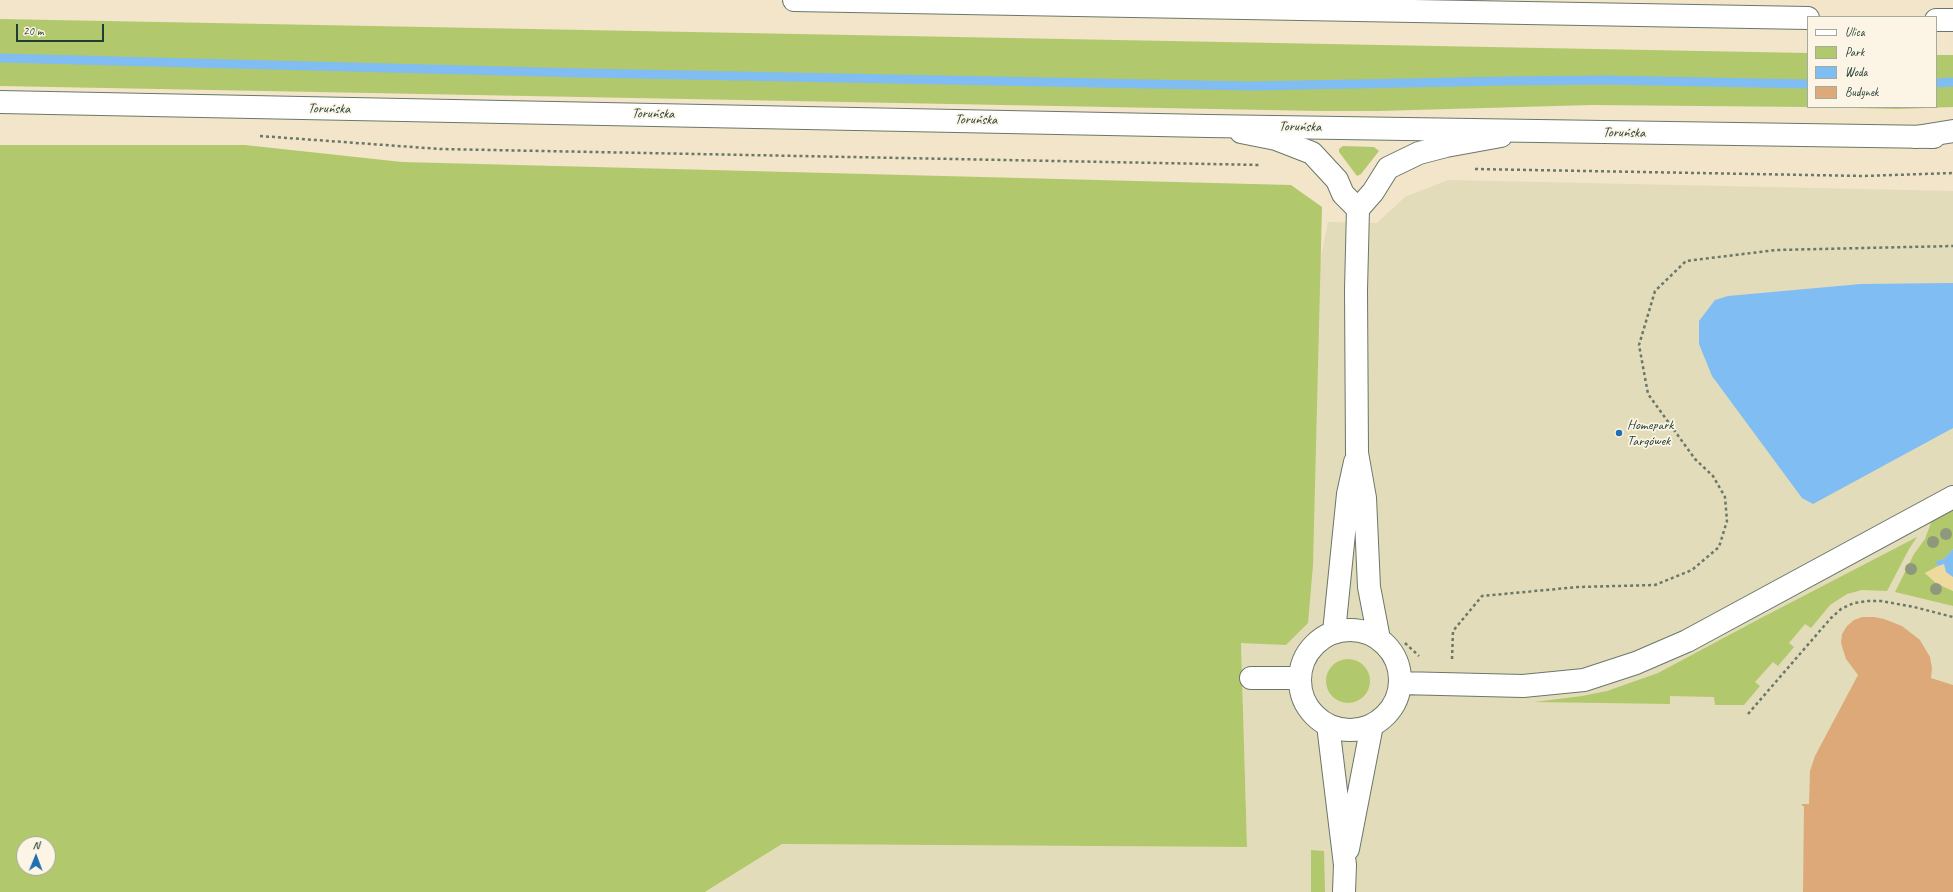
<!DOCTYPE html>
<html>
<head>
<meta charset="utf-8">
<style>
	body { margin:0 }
	#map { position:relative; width:1953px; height:892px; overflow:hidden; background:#f3e5c9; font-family:Caveat,sans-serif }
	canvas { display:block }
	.legend { position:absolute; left:1807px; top:16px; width:130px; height:92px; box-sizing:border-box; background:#fcf5e5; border:1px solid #a4ab9e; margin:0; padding:5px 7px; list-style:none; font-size:12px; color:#1f3d34 }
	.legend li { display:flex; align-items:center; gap:8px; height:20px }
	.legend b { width:20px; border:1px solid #a4ab9e }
	.north { position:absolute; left:16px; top:836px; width:40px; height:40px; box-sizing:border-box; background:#fcf5e5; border:1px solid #a4ab9e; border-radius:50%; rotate:1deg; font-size:11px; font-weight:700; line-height:16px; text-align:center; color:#1f3d34 }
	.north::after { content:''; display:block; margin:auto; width:14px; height:18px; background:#1f6fb2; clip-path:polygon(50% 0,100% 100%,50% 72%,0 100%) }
	.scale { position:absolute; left:16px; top:24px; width:88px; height:18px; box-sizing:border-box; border:2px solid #1f3d34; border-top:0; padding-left:5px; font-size:12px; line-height:14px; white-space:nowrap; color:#1f3d34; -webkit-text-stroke:3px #fcf5e5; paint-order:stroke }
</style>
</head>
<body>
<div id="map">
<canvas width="1953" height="892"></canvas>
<ul class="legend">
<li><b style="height:5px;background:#fff"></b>Ulica</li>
<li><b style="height:11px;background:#b2c86d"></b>Park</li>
<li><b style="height:11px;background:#7fbdf2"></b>Woda</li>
<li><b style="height:11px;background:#dea978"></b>Budynek</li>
</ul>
<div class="north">N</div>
<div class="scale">20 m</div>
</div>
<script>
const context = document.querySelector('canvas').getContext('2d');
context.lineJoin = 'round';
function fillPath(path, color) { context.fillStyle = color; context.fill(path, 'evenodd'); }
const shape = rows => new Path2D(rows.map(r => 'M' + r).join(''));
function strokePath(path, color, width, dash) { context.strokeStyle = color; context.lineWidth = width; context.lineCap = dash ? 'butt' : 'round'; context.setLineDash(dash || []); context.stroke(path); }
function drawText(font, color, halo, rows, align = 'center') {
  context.font = font + ' Caveat,sans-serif'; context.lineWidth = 3.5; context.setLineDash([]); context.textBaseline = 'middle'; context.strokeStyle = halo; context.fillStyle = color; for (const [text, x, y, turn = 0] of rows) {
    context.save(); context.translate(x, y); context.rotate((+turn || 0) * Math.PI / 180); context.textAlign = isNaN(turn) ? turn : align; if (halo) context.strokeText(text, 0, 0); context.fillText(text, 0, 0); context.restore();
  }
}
const built = shape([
	[1448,180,1953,191,1953,892,706,892,782,844,1247,847,1241,643,1328,222,1377,223,1405,197]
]);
const green = shape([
	[0,19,1808,53,1808,107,1592,105,1378,111,1320,111,0,86],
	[1936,55,1953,55,1953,107,1898,109,1811,107,1936,107],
	[0,145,245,145,402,162,1291,185,1322,207,1313,565,1308,623,1286,645,1241,643,1247,847,782,844,705,892,0,892],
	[24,844,48,844,48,868,24,868],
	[1343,146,1374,147,1379,151,1361,174,1357,176,1339,152,1339,149],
	[1953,500,1953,549,1944,559,1937,561,1938,566,1925,573,1936,583,1953,591,1953,606,1895,592,1914,554,1925,539,1936,509],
	[1917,537,1909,549,1887,591,1862,590,1847,594,1830,605,1811,628,1805,624,1789,643,1794,647,1778,666,1773,662,1755,682,1760,686,1744,705,1715,705,1714,697,1670,696,1670,704,1534,702,1582,696,1607,691,1658,673,1761,618],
	'1326 681a22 22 0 1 1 44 0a22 22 0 1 1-44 0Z',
	[1311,850,1324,851,1325,892,1311,892]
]);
const sand = shape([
	[1944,564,1946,572,1953,577,1953,591,1936,583,1925,573]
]);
const water = shape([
	[1953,283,1953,428,1813,504,1802,498,1712,376,1699,344,1699,321,1715,300,1728,296,1861,284],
	[1953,549,1953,577,1946,572,1944,564,1938,566,1936,561,1944,559]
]);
const stream = shape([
	[0,58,583,73,1252,86,1507,81,1605,80,1808,84],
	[1936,83,1953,82]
]);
const building = shape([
	[1862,617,1874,617,1884,619,1902,626,1920,640,1930,657,1932,668,1931,678,1953,685,1953,892,1803,892,1804,806,1802,806,1802,804,1809,804,1810,771,1815,756,1858,675,1846,659,1841,643,1842,634,1847,626,1854,620]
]);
const path = shape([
	[260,136,440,149,1261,165],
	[1475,169,1864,176,1953,173],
	[1405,643,1419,656],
	[1452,659,1453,631,1482,596,1578,587,1655,585,1692,570,1719,547,1727,521,1725,497,1713,476,1695,459,1648,394,1639,345,1655,291,1686,261,1776,250,1953,246],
	[1748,714,1831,618,1841,609,1854,603,1868,601,1881,601,1914,607,1953,617]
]);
const minor = shape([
	[1241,132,1276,139,1312,153,1337,180,1343,194,1358,209],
	'1300 680a50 50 0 1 1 100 0a50 50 0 1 1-100 0Z',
	[1334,632,1348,494,1355,462],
	[1379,639,1369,587,1365,498,1357,453,1356,290,1358,209,1373,192,1388,168,1419,153,1446,146,1501,136],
	[1251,678,1300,678],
	[1400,683,1523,686,1584,680,1636,663,1687,641,1953,497],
	[1328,725,1345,865,1344,892],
	[1348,849,1372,725]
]);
const major = shape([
	[0,102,1208,126,1934,137]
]);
const highway = shape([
	[794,0,1808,18],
	[1936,20,1953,20],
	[1916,137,1953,131]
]);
const trees = [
	[1946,534],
	[1933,542],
	[1911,569],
	[1936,589]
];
const markers = [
	[1619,433,4,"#1f6fb2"]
];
const streetNames = [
	["Toruńska",329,109,1],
	["Toruńska",653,114,1],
	["Toruńska",976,120,1],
	["Toruńska",1300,127,1],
	["Toruńska",1624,133,1]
];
const poiNames = [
	["Homepark",1627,425],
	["Targówek",1627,441]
];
fillPath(built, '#e2dcba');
fillPath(green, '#b2c86d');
fillPath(sand, '#eeda9e');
fillPath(water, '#7fbdf2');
strokePath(stream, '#7fbdf2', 9);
fillPath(building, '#dea978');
strokePath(minor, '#697868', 24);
strokePath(major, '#697868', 24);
strokePath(highway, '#697868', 24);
strokePath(path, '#697868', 2.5, [3, 3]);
strokePath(minor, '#fff', 22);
strokePath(major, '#fff', 22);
strokePath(highway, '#fff', 22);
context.fillStyle = '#8e987d';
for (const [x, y] of trees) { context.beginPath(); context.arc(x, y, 6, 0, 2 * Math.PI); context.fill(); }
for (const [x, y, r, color] of markers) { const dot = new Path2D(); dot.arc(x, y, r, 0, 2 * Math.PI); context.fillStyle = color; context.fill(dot); strokePath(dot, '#fcf5e5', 1.5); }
drawText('14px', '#1f3d34', '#fcf5e5', streetNames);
drawText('14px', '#1f3d34', '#fcf5e5', poiNames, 'left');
</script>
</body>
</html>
